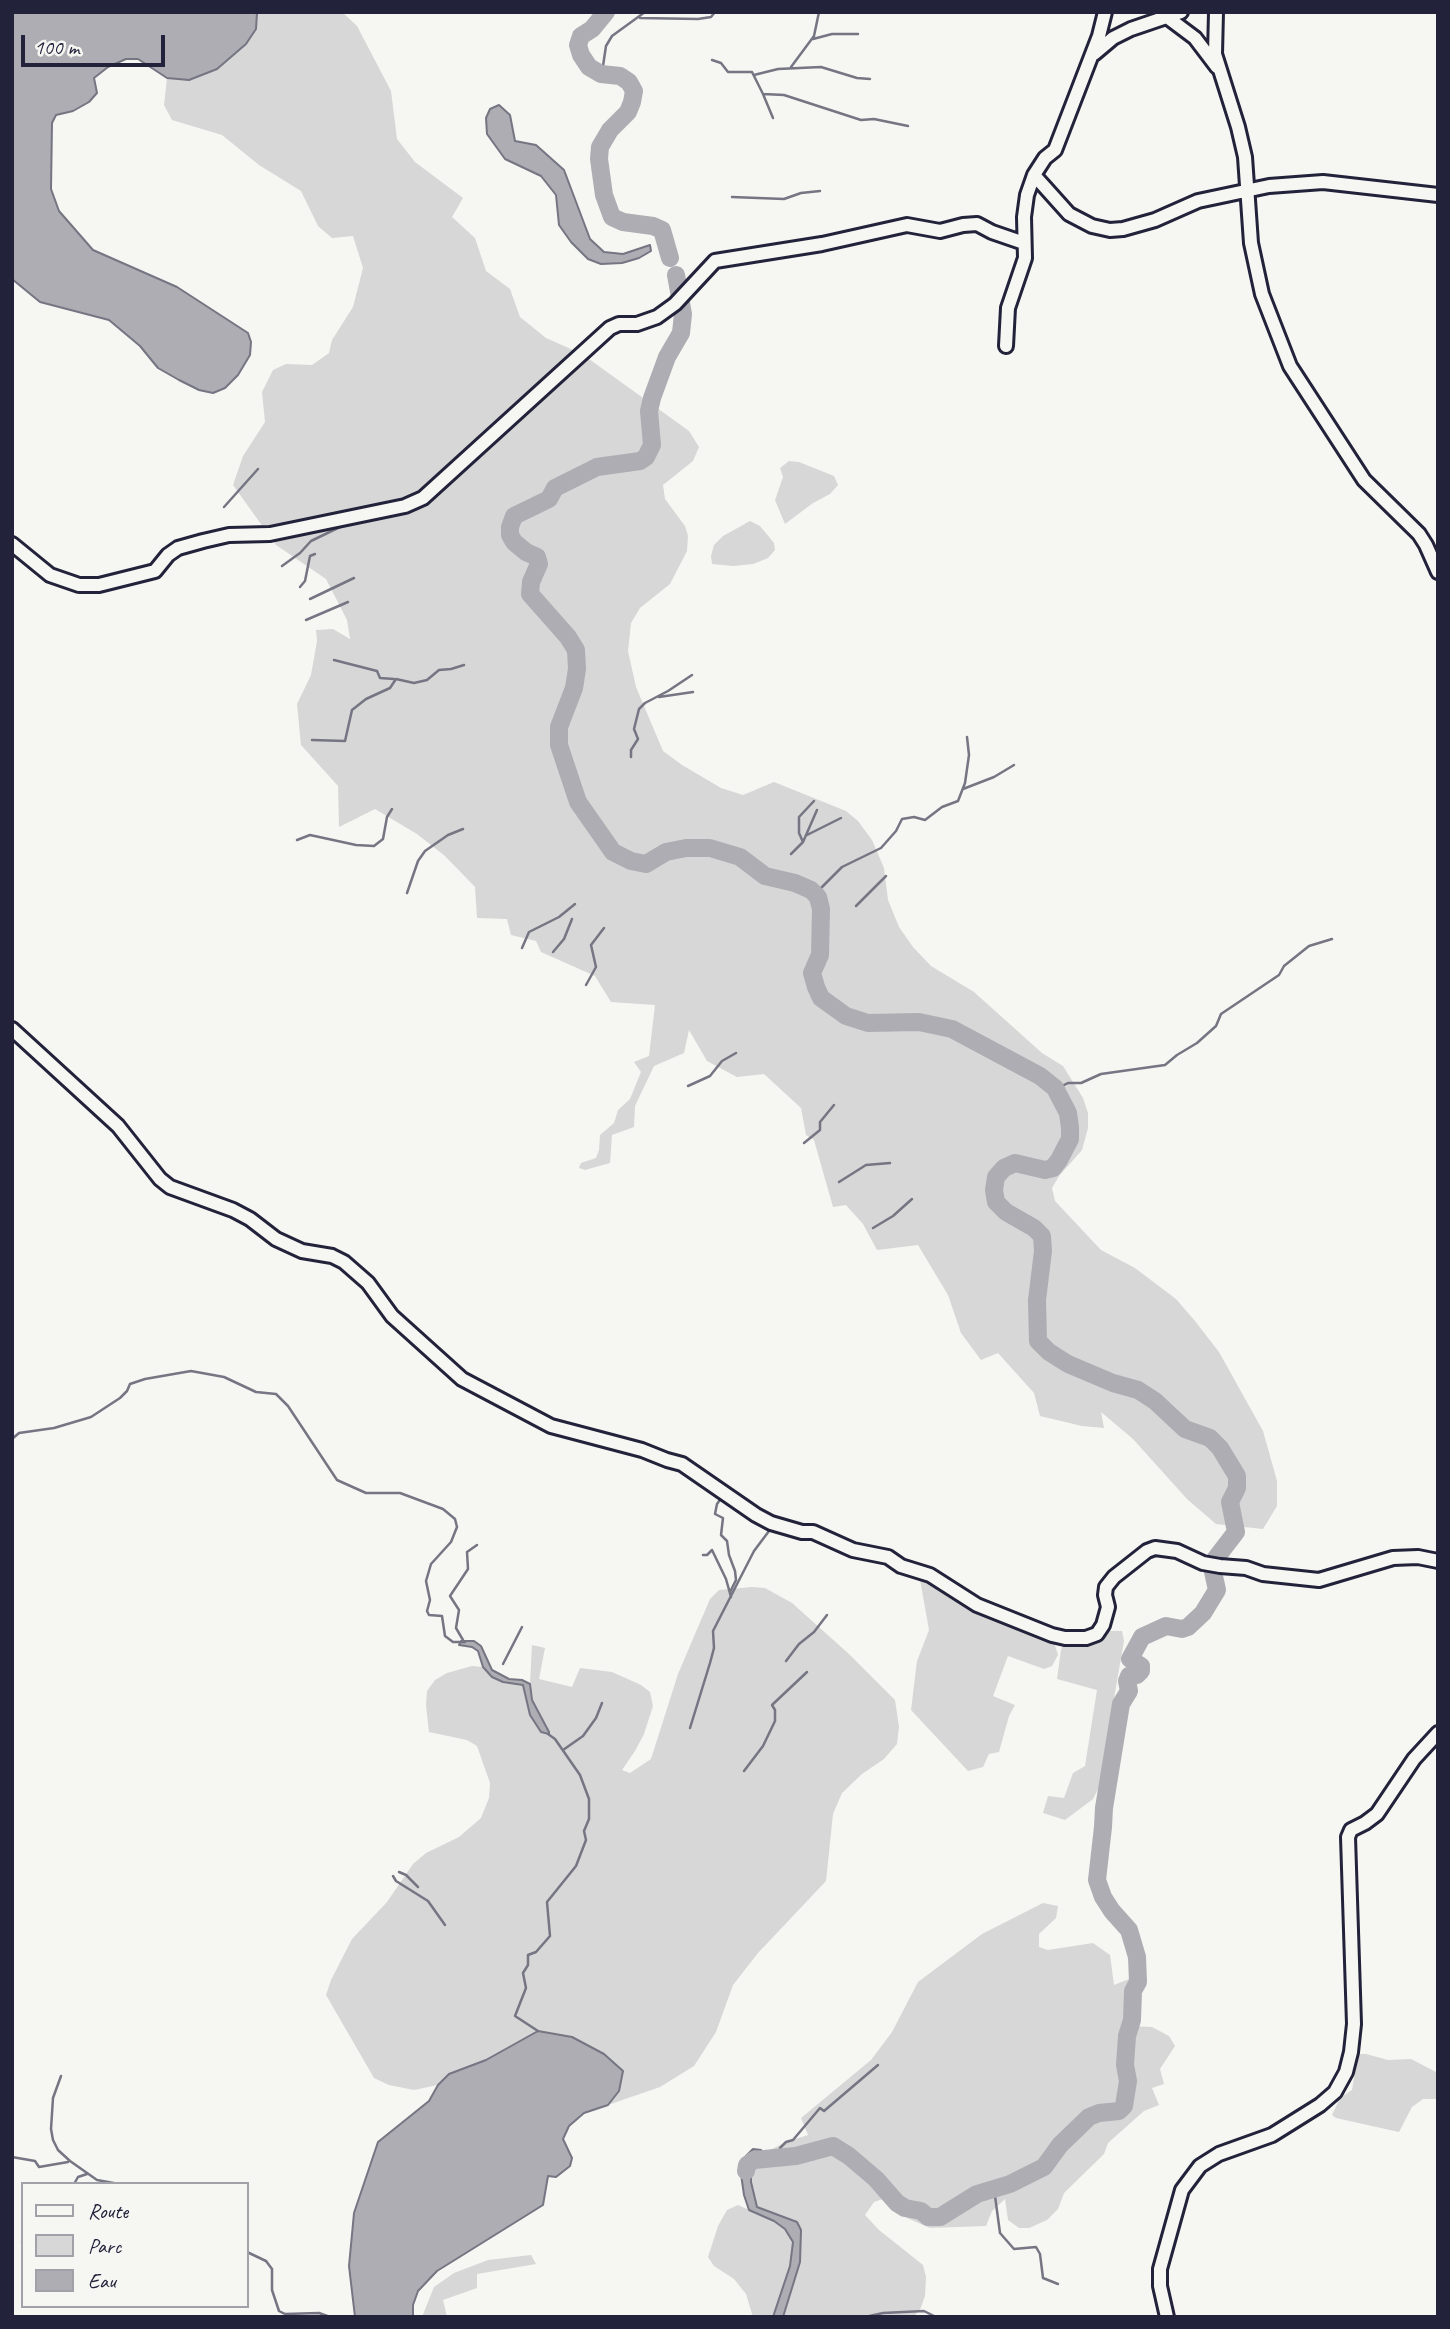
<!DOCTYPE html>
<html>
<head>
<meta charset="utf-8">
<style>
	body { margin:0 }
	#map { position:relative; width:1450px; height:2329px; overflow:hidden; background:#f6f6f2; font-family:Caveat,sans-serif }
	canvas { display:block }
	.frame { position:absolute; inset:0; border:14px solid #22223b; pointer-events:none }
	.legend { position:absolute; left:21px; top:2182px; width:228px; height:126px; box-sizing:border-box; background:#f6f6f2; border:2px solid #a1a1a9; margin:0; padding:9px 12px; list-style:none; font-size:21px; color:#22223b }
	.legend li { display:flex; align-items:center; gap:14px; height:35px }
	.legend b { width:35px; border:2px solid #a1a1a9 }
	.scale { position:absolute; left:21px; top:35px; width:144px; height:32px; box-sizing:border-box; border:4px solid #22223b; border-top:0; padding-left:9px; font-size:21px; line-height:24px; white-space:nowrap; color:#22223b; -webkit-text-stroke:5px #f6f6f2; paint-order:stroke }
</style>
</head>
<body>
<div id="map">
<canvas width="1450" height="2329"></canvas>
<div class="frame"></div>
<ul class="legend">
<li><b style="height:9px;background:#f6f6f2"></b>Route</li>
<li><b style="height:19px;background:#d7d7d7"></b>Parc</li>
<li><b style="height:19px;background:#adadb3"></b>Eau</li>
</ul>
<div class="scale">100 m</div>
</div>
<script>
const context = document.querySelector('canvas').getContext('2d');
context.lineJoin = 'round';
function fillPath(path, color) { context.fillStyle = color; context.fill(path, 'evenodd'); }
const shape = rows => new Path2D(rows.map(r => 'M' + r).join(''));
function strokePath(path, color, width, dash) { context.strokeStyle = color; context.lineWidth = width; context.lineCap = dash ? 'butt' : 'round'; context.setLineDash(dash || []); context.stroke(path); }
const green = shape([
	[257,12,342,12,357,26,391,91,397,139,415,162,463,198,452,217,475,238,486,271,510,289,520,317,546,338,582,354,689,431,699,447,693,461,663,485,665,499,685,526,688,536,687,551,670,584,640,608,631,623,628,651,636,687,663,751,682,765,721,788,743,795,774,782,846,811,858,821,872,840,884,868,888,900,899,927,913,947,931,966,974,992,1042,1053,1063,1066,1083,1098,1088,1113,1088,1128,1082,1150,1059,1176,1052,1188,1055,1201,1101,1250,1135,1268,1176,1299,1195,1321,1219,1352,1263,1431,1277,1481,1277,1506,1263,1529,1216,1524,1187,1499,1133,1439,1101,1412,1104,1428,1082,1426,1040,1416,1034,1393,998,1353,981,1360,961,1333,948,1295,918,1245,877,1250,863,1224,846,1205,833,1207,814,1140,806,1135,801,1108,764,1074,737,1077,707,1061,689,1030,684,1053,654,1066,635,1106,634,1127,612,1135,610,1163,585,1170,579,1168,581,1163,596,1158,599,1150,600,1135,614,1123,618,1110,630,1099,641,1072,634,1062,649,1056,655,1005,611,1002,595,976,541,952,536,941,511,935,507,919,477,918,475,887,445,856,417,834,375,809,339,827,338,786,301,745,297,704,311,675,317,641,316,630,333,629,350,639,347,620,326,579,276,545,233,485,243,456,265,422,262,392,273,370,286,364,312,365,329,353,332,340,353,307,363,268,353,236,332,238,318,226,301,191,259,165,222,135,172,120,164,105,167,78,189,80],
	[789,461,799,462,834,476,838,485,830,494,813,503,785,524,775,500,783,477,780,468],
	[750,521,760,526,774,543,775,550,768,558,753,564,733,566,712,564,711,556,714,545,723,536],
	[919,1574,1052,1635,1058,1655,1052,1666,1044,1669,1008,1656,993,1696,1015,1705,1009,1716,999,1752,989,1754,983,1767,968,1771,911,1710,917,1661,929,1630],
	[752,1587,765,1588,792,1603,849,1654,895,1700,899,1727,897,1744,884,1759,862,1774,842,1793,833,1814,826,1881,758,1953,733,1985,716,2032,694,2066,660,2087,608,2105,619,2091,538,2031,486,2060,449,2074,438,2085,414,2090,389,2085,374,2078,326,1995,331,1980,352,1939,387,1902,413,1864,426,1853,459,1837,481,1818,489,1798,490,1783,477,1746,467,1740,429,1732,426,1705,427,1691,435,1680,447,1673,472,1666,483,1667,492,1677,502,1682,523,1684,544,1734,548,1734,549,1731,532,1700,530,1684,532,1645,545,1648,539,1679,572,1687,580,1668,612,1672,641,1685,650,1692,653,1706,644,1734,635,1751,622,1770,630,1773,651,1759,678,1674,710,1599,719,1590],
	[1109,1631,1122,1631,1124,1641,1105,1750,1103,1779,1093,1799,1065,1820,1043,1813,1048,1796,1064,1798,1073,1773,1085,1766,1097,1690,1057,1679,1061,1650,1065,1638],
	[1043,1903,1058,1906,1056,1918,1039,1934,1039,1947,1048,1950,1093,1943,1110,1955,1114,1985,1129,1979,1138,1982,1133,1991,1130,2026,1152,2027,1169,2036,1175,2046,1160,2069,1164,2084,1152,2088,1159,2105,1144,2111,1108,2143,1104,2154,1064,2193,1058,2209,1047,2220,1029,2228,1019,2228,1008,2220,1005,2199,992,2211,986,2226,930,2228,907,2218,883,2199,874,2202,865,2215,879,2230,923,2265,926,2277,925,2296,920,2310,913,2317,783,2317,800,2262,785,2217,757,2207,751,2182,751,2172,764,2156,764,2153,786,2142,808,2135,801,2118,871,2060,892,2032,918,1982,982,1934],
	[1358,2054,1366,2054,1388,2060,1411,2059,1438,2073,1438,2099,1423,2099,1412,2107,1399,2132,1336,2118,1332,2115,1340,2098,1352,2090],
	[738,2205,774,2221,786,2229,793,2242,790,2266,773,2317,753,2317,746,2294,734,2279,714,2266,708,2257,718,2226,727,2210],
	[531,2255,536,2264,477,2274,477,2288,443,2300,447,2317,422,2317,434,2287,454,2273,488,2260]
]);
const water = shape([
	[12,12,257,13,256,29,246,44,217,69,189,80,167,78,138,59,126,59,108,67,94,78,97,93,89,102,73,111,56,115,52,123,51,189,59,211,93,250,177,287,248,333,251,342,250,355,238,375,225,388,213,393,199,390,179,380,158,368,140,346,109,320,40,302,12,279,12,12],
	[499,105,510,115,515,141,536,145,564,170,590,239,604,252,623,254,650,245,651,251,639,258,622,263,601,264,588,259,571,242,559,225,556,195,541,176,505,159,487,134,486,118,490,109,499,105],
	[461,1641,474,1641,481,1646,492,1670,509,1679,522,1680,530,1684,532,1700,549,1732,549,1734,541,1732,530,1715,523,1685,503,1682,492,1677,483,1667,478,1651,472,1647,459,1645,461,1641],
	[538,2031,572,2037,604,2054,623,2071,619,2091,608,2105,584,2113,569,2126,563,2139,572,2158,570,2166,556,2177,548,2176,543,2205,437,2271,418,2291,413,2305,413,2317,355,2317,349,2266,354,2213,378,2142,429,2101,438,2085,449,2074,486,2060,538,2031],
	[753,2149,761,2150,764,2153,764,2156,751,2172,751,2182,757,2207,797,2222,801,2230,800,2262,783,2317,773,2317,790,2266,793,2242,785,2229,774,2221,749,2210,744,2195,740,2167,746,2156,753,2149]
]);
const stream = shape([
	[640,18,698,19,711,17,715,12],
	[813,39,832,34,858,34],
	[712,60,721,63,728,72,752,72,763,94,784,95,861,120,874,119,908,126],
	[791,67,814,36,819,12],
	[611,75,603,66,606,46,612,36,645,12],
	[754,75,778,69,821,67,857,78,870,79],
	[763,94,773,118],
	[732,197,784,199,801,193,820,191],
	[224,507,258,469],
	[282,566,300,553,311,541,342,526],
	[300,587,305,581,310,556,315,554],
	[310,599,354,578],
	[306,620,348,602],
	[334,660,377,671,380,678,394,679],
	[659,697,693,692],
	[312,740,345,741,352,710,366,699,390,688,396,679,414,683,427,680,439,670,451,669,464,665],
	[631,757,631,750,638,739,634,729,639,709,645,703,668,691,692,675],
	[963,789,994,777,1014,765],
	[807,835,841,818],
	[297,840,310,835,356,845,374,846,383,839,387,817,392,809],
	[803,842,817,810],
	[791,854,803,842,799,833,799,817,814,801],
	[407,893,418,861,425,851,448,835,463,829],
	[815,894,842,867,881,848,896,831,902,819,914,817,925,820,942,807,958,801,965,783,969,755,967,737],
	[856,906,886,876],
	[522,948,529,932,559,917,575,904],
	[553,952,564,939,572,919],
	[586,985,596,967,591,945,604,928],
	[688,1086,710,1076,722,1061,736,1053],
	[1060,1097,1062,1086,1068,1083,1081,1083,1101,1074,1165,1065,1177,1055,1197,1043,1216,1026,1221,1014,1279,975,1284,966,1309,946,1332,939],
	[804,1143,820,1130,820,1122,834,1105],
	[839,1182,866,1165,890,1163],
	[873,1228,893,1216,912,1199],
	[12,1439,19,1433,54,1428,91,1417,120,1398,127,1391,130,1384,145,1379,191,1371,224,1377,256,1392,276,1394,288,1406,337,1480,366,1493,400,1493,443,1509,455,1519,457,1527,451,1542,431,1564,426,1581,430,1600,427,1611,429,1615,442,1616,445,1636,453,1642,465,1642],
	[722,1497,717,1504,715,1514,723,1518,721,1535,727,1541,729,1555,735,1571,736,1580,730,1592],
	[703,1555,707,1555,712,1550,726,1579,731,1597],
	[463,1640,456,1628,459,1610,450,1596,468,1569,467,1552,477,1545],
	[786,1661,799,1644,814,1632,827,1615],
	[503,1664,522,1627],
	[690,1728,710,1663,714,1648,713,1631,754,1551,772,1527],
	[563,1750,583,1736,596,1718,602,1703],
	[744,1771,763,1746,775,1721,775,1710,772,1705,807,1672],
	[399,1872,406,1875,418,1887],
	[393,1876,396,1881,428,1901,445,1925],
	[538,2031,515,2016,526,1988,523,1973,528,1965,528,1955,536,1952,550,1936,547,1902,576,1866,586,1840,584,1831,589,1819,589,1799,580,1775,555,1739,548,1734],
	[61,2076,53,2098,51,2129,53,2140,58,2150,70,2161,97,2180,119,2184],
	[12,2157,35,2161,39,2167,68,2162],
	[780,2158,780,2148,786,2142,793,2140,820,2108,824,2111,878,2065],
	[74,2184,78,2177,87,2174],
	[983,2192,995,2196,1000,2233,1014,2249,1036,2247,1040,2254,1043,2278,1058,2284],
	[22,2242,23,2241],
	[247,2252,266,2261,272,2269,272,2290,279,2311,285,2314,319,2313,330,2317],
	[865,2317,883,2313,924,2311,936,2317]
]);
const river = shape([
	[606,12,592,29,581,36,578,45,581,55,589,67,601,74,620,76,629,82,634,91,632,102,628,112,610,130,600,147,599,159,604,195,612,217,623,222,653,226,662,230,670,258],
	[676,275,683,314,681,333,667,357,652,398,649,411,652,445,646,457,640,461,597,467,555,488,549,499,514,516,510,527,510,535,514,542,526,552,537,557,539,564,531,582,530,594,568,637,576,650,577,669,574,688,559,727,559,745,578,802,613,852,631,861,646,864,666,852,686,848,710,848,740,857,765,876,795,883,811,890,818,897,821,909,820,955,812,973,816,987,821,998,846,1016,868,1023,919,1022,952,1029,1040,1076,1055,1088,1068,1113,1070,1128,1070,1139,1059,1160,1053,1168,1045,1170,1015,1163,1004,1168,996,1177,994,1190,996,1202,1006,1212,1034,1228,1042,1236,1043,1251,1037,1300,1038,1341,1049,1352,1068,1364,1113,1383,1138,1390,1155,1401,1185,1429,1210,1438,1220,1448,1237,1476,1237,1488,1230,1502,1236,1532,1216,1558,1212,1567,1217,1590,1203,1613,1188,1627,1182,1629,1166,1626,1142,1637,1130,1659,1141,1666,1141,1671,1137,1675,1129,1676,1127,1681,1129,1691,1121,1704,1104,1808,1103,1827,1097,1880,1103,1897,1112,1911,1129,1930,1137,1957,1138,1982,1133,1991,1132,2020,1127,2036,1125,2065,1128,2081,1124,2106,1119,2111,1099,2113,1089,2117,1060,2145,1044,2167,1010,2184,977,2194,940,2217,928,2217,921,2211,905,2208,897,2203,876,2179,849,2156,833,2146,796,2156,754,2160,747,2165,746,2171]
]);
const minor = shape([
	[1216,12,1215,54,1238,127,1245,157,1251,243,1262,294,1290,366,1364,480,1419,534,1426,545,1438,572],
	[1163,14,1195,38,1217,67],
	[1094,54,1113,38,1131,29,1181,12],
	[1034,175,1069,214,1092,226,1110,230,1123,229,1155,220,1198,201,1269,186,1323,182,1438,195],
	[1006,346,1008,308,1025,258,1024,217,1027,195,1034,175,1045,158,1055,150,1099,36,1105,12],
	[12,544,50,575,79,585,99,585,155,571,168,555,178,548,203,541,229,535,270,534,405,506,423,498,610,328,619,324,637,324,657,317,675,304,715,261,822,244,907,225,940,231,963,225,977,224,992,232,1024,243],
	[12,1029,118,1126,160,1179,170,1187,233,1210,250,1219,276,1239,302,1251,332,1256,344,1262,368,1283,392,1316,462,1379,551,1426,642,1450,667,1460,682,1464,756,1515,771,1523,802,1532,813,1532,853,1550,888,1557,901,1566,930,1575,977,1605,1052,1635,1065,1638,1086,1638,1097,1634,1103,1625,1108,1607,1105,1595,1106,1587,1114,1577,1147,1551,1155,1548,1177,1551,1203,1563,1220,1566,1246,1568,1263,1574,1319,1580,1393,1558,1418,1557,1438,1561],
	[1167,2317,1160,2286,1160,2269,1182,2190,1200,2166,1219,2154,1272,2135,1320,2105,1335,2092,1346,2072,1351,2052,1354,2024,1348,1837,1351,1830,1365,1823,1377,1814,1414,1759,1438,1733]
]);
fillPath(green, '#d7d7d7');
fillPath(water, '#adadb3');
strokePath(water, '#757583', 2);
strokePath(stream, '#757583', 2.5);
strokePath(river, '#adadb3', 18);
strokePath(minor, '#22223b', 18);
strokePath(minor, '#f6f6f2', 12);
</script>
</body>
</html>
